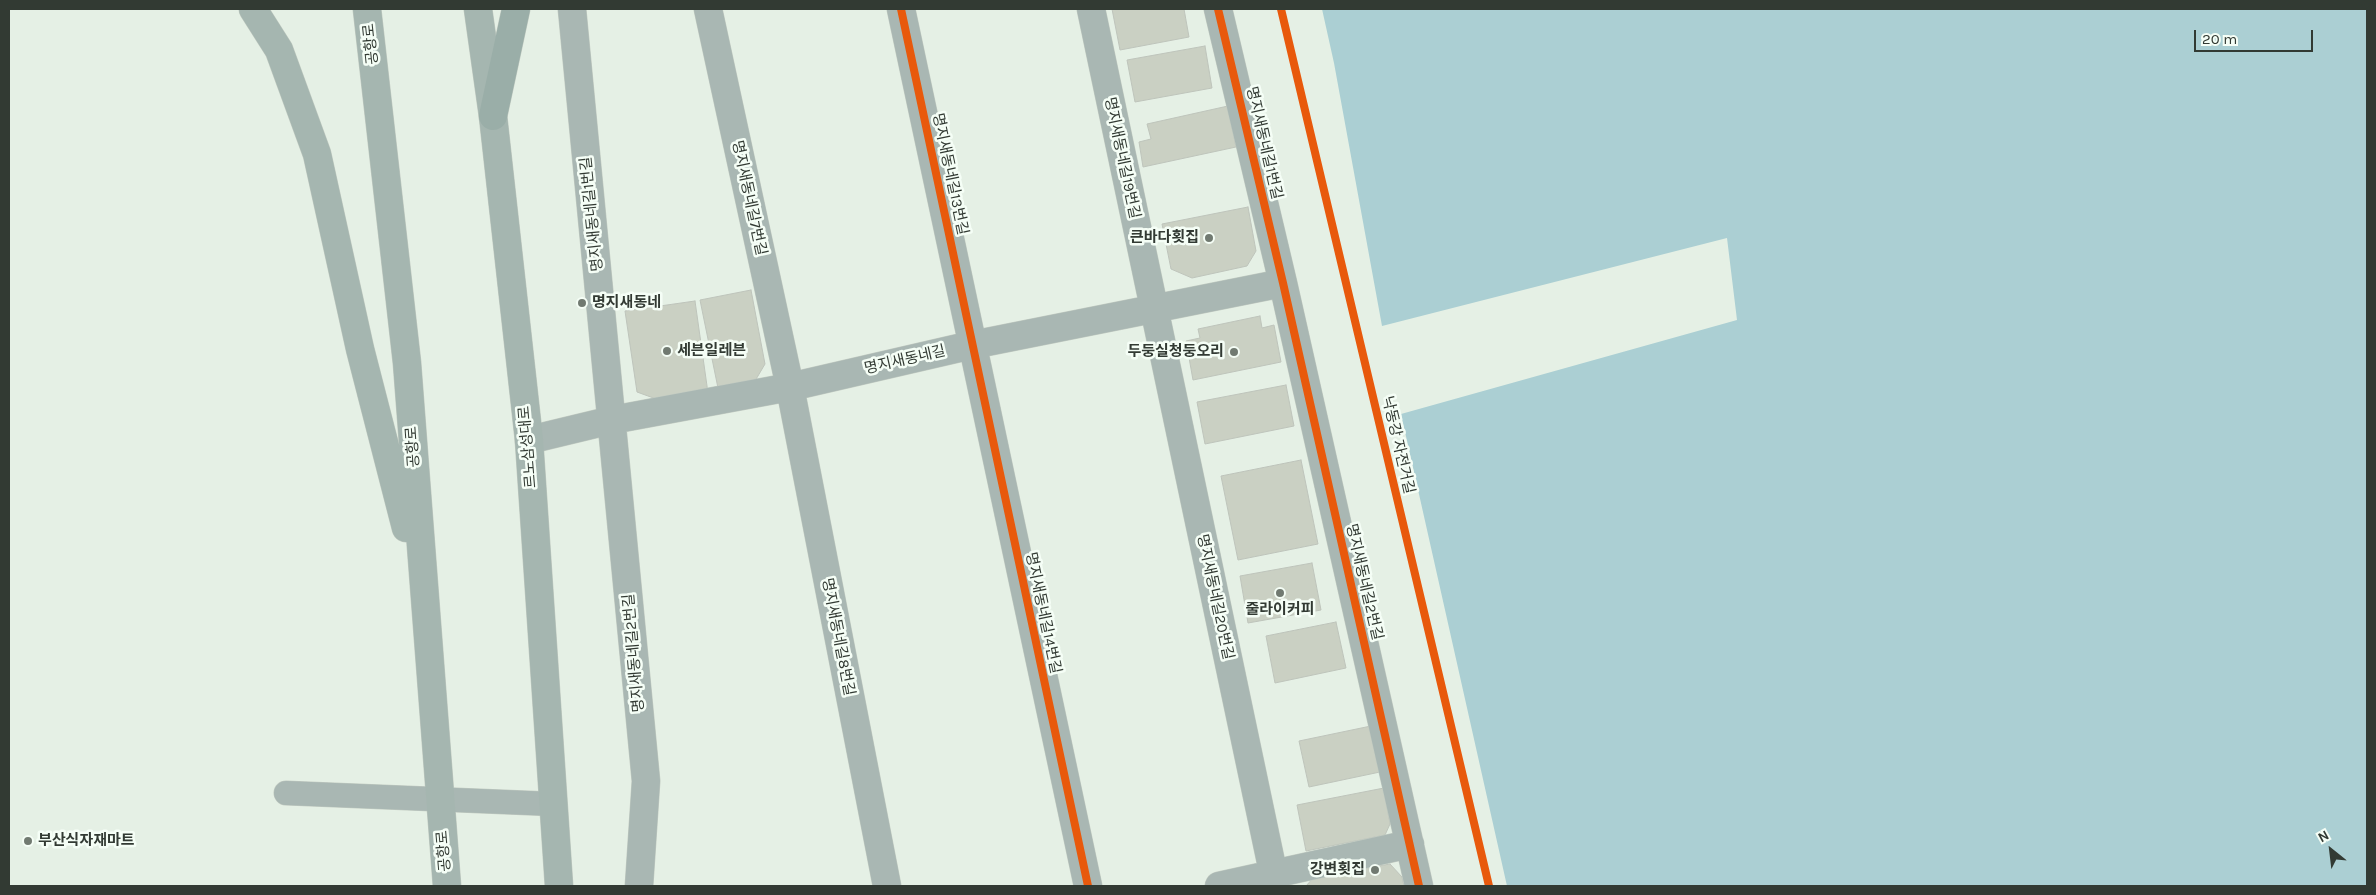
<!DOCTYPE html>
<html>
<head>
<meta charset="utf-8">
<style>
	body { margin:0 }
	#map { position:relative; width:2376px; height:895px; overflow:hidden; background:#e5f0e5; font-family:Karla,sans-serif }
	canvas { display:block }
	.frame { position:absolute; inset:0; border:10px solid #323a33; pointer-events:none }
	.north { position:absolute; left:2306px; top:825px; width:50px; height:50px; -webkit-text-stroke:4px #f5fef6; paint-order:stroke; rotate:331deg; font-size:14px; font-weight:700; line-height:20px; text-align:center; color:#323a33 }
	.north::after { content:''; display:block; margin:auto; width:18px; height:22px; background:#323a33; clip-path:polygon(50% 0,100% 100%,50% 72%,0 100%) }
	.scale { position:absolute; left:2194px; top:30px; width:119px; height:22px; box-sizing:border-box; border:2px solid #323a33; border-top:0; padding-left:6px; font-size:15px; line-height:18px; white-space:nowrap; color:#323a33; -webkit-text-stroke:4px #f5fef6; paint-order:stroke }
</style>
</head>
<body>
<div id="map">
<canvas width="2376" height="895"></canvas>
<div class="frame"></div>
<div class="north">N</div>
<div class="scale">20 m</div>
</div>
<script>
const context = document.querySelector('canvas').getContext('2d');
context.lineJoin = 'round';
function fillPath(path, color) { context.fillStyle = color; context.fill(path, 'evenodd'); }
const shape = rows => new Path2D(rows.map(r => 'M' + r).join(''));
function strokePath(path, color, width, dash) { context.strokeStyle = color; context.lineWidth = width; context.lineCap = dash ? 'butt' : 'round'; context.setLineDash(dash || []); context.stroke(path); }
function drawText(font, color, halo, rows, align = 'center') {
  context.font = font + ' Karla,"Noto Sans KR",sans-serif'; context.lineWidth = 5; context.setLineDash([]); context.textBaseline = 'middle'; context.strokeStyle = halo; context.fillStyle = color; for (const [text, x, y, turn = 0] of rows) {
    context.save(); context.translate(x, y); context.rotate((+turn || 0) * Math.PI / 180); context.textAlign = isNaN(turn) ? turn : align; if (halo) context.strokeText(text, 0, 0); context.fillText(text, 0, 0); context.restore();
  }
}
const water = shape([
	[1322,9,2367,9,2367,886,1507,886,1401,414,1737,320,1727,238,1382,326,1334,63]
]);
const building = shape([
	[1112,9,1184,9,1189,37,1120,50,1112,9],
	[1205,46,1212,88,1135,102,1127,60,1205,46],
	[1228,106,1236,147,1143,167,1139,142,1151,139,1147,124,1228,106],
	[1248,207,1256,251,1247,266,1192,278,1171,269,1162,224,1248,207],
	[751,290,765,364,755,381,718,388,700,300,751,290],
	[695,301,708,393,659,400,637,392,625,311,695,301],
	[1260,316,1262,328,1274,325,1281,362,1193,380,1186,341,1200,338,1198,329,1260,316],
	[1286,385,1294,426,1205,444,1197,402,1286,385],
	[1301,460,1318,544,1238,560,1221,476,1301,460],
	[1312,563,1321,610,1248,623,1240,576,1312,563],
	[1336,622,1346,668,1275,683,1266,636,1336,622],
	[1371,726,1380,772,1309,787,1299,741,1371,726],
	[1384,788,1390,824,1385,835,1306,851,1297,805,1384,788],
	[1390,864,1402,877,1404,886,1306,886,1314,877,1390,864]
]);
const lane = shape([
	[286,793,553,804]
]);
const street = shape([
	[572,9,646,781,639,886],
	[708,9,790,387,887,886],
	[901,9,1088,886],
	[1091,9,1276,886],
	[1218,9,1283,283,1419,886],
	[529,440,612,420,790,387,972,345,1283,283],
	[1219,886,1410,844]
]);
const secondary = shape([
	[253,9,279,50,317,154,360,349,406,528],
	[367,9,407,363,447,886],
	[478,9,493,116,529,440,559,886]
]);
const primary = shape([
	[493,116,516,9]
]);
const cycleway = shape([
	[901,9,1088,886],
	[1218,9,1283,283,1419,886],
	[1281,9,1489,886]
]);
const markers = [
	[1209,238,5,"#717a71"],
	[582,303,5,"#717a71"],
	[667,351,5,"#717a71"],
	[1234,352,5,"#717a71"],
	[1280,593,5,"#717a71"],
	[28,841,5,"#717a71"],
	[1375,870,5,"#717a71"]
];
const streetNames = [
	["공항로",371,44,-96],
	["명지새동네길1번길",1264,143,77],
	["명지새동네길19번길",1122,158,78],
	["명지새동네길13번길",950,174,78],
	["명지새동네길7번길",749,198,78],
	["명지새동네길1번길",592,214,-96],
	["명지새동네길",905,360,-13],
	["낙동강 자전거길",1398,445,77],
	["공항로",413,447,-94],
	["르노삼성대로",528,447,-95],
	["명지새동네길2번길",1364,582,77],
	["명지새동네길20번길",1215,597,78],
	["명지새동네길14번길",1043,613,78],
	["명지새동네길8번길",838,637,79],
	["명지새동네길2번길",634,653,-95],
	["공항로",444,851,-95]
];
const poiNames = [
	["큰바다횟집",1199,238],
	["명지새동네",592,303,"left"],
	["세븐일레븐",677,351,"left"],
	["두둥실청둥오리",1224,352],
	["줄라이커피",1280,610,"center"],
	["부산식자재마트",38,841,"left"],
	["강변횟집",1365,870]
];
fillPath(water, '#abcfd3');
fillPath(building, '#cad0c3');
strokePath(building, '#bec4bb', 1);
strokePath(lane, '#c2cbc2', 25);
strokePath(street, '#c2cbc2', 29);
strokePath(secondary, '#c2cbc2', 29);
strokePath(primary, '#c2cbc2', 29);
strokePath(lane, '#a9b7b3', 24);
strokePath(street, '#a9b7b3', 28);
strokePath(secondary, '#a5b6b0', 28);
strokePath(primary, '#9aaea8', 28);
strokePath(cycleway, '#e8590c', 8);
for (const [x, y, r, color] of markers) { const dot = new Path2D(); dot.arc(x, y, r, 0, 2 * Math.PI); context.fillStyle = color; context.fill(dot); strokePath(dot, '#f5fef6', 2); }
drawText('15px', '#323a33', '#f5fef6', streetNames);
drawText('bold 15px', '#323a33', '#f5fef6', poiNames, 'right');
</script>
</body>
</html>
